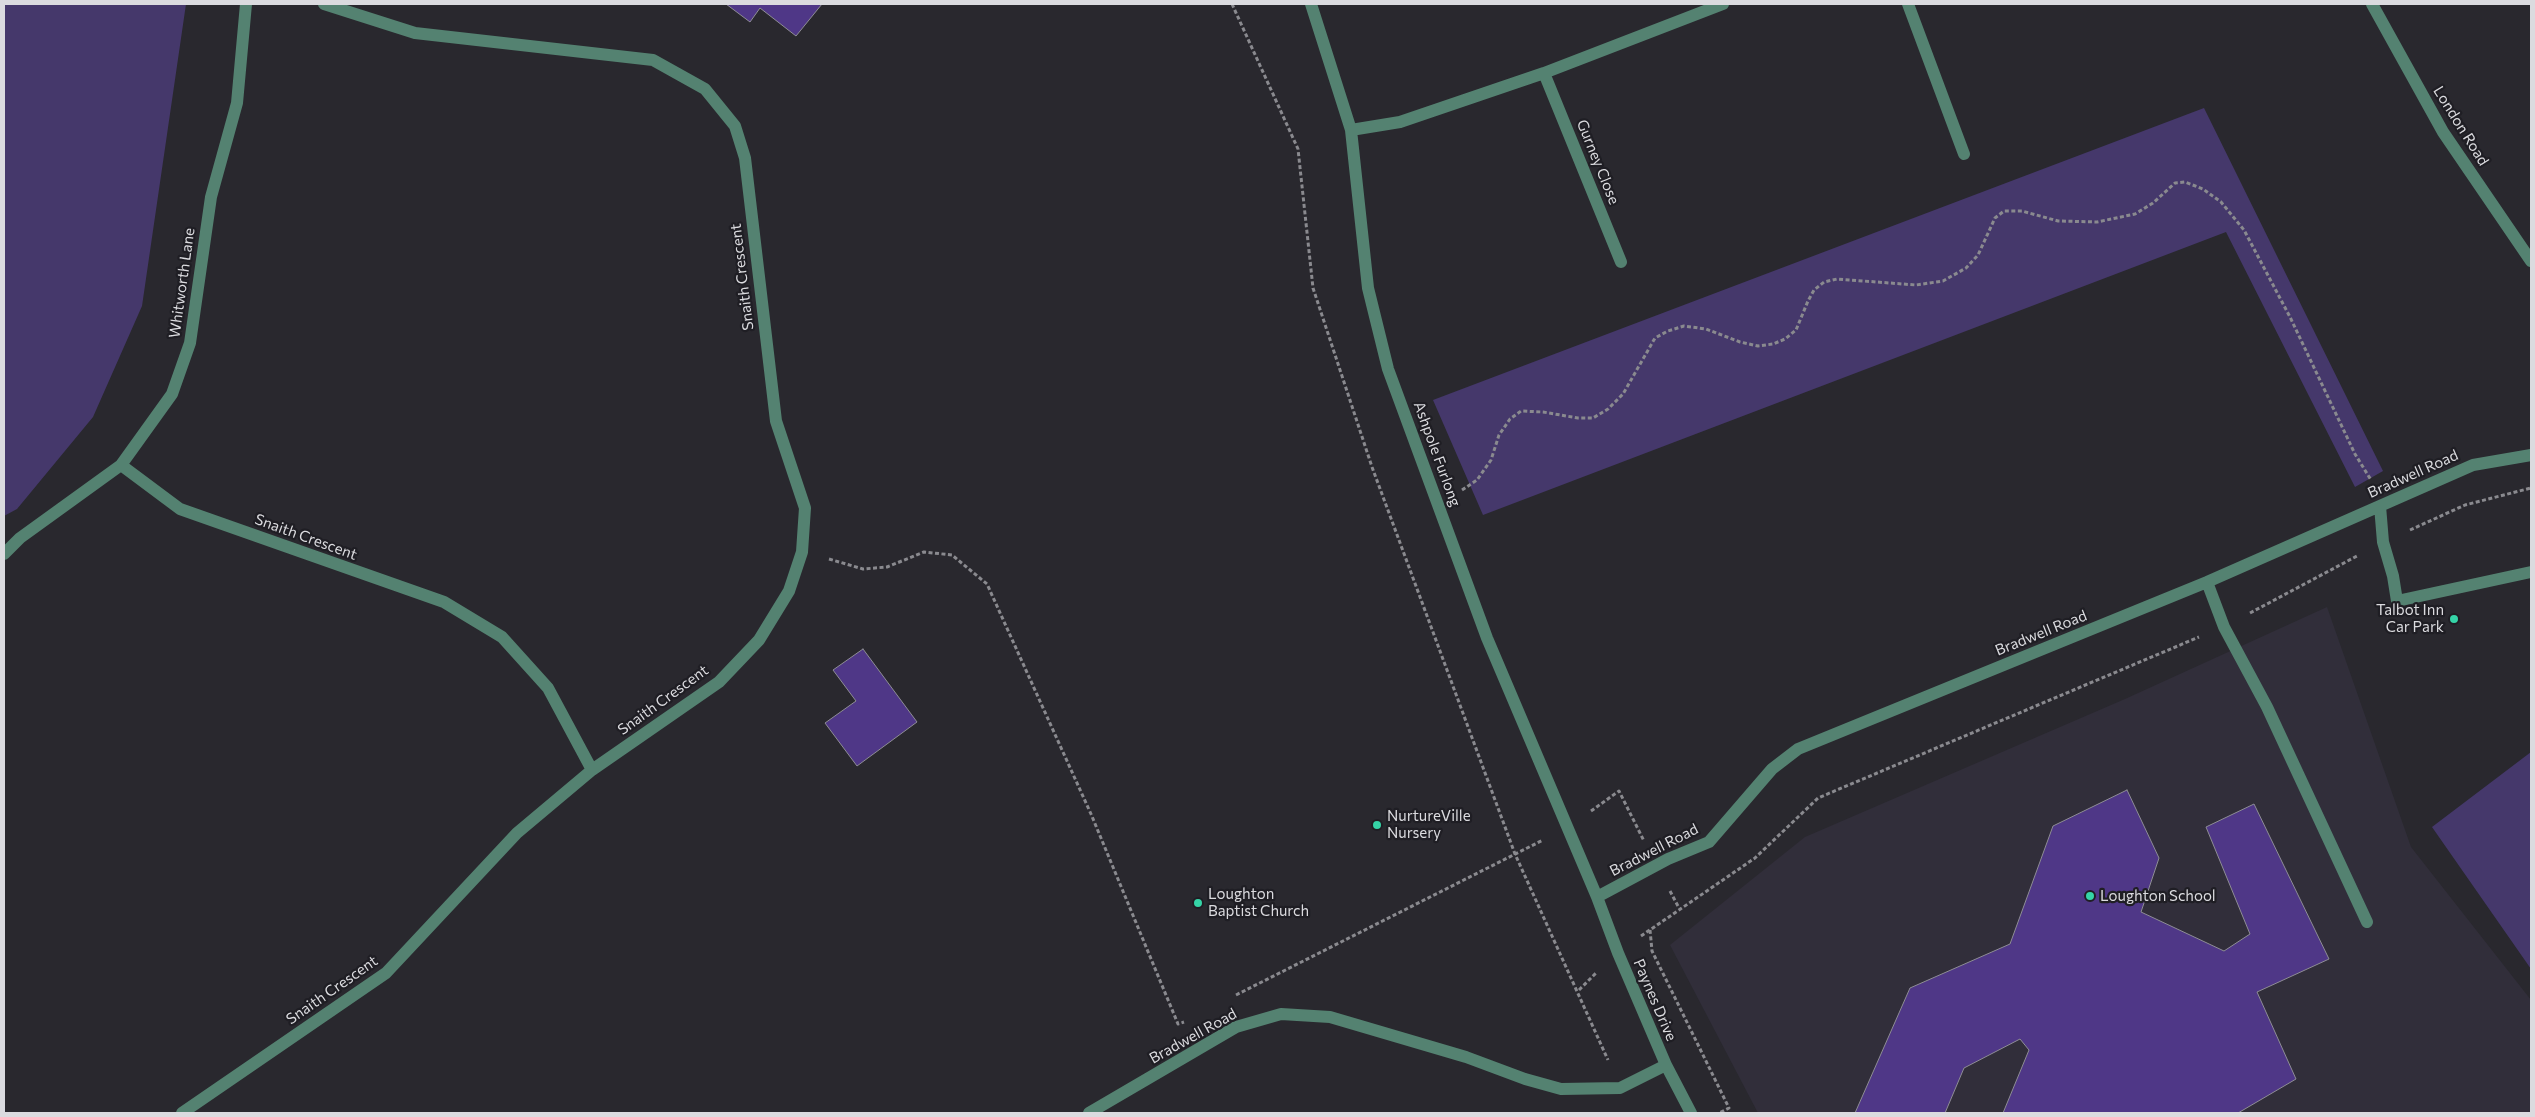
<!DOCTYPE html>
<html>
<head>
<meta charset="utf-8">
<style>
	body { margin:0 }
	#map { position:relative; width:2535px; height:1117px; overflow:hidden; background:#29282e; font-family:Commissioner,sans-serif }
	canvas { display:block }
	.frame { position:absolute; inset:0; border:5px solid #dbdbdf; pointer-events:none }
</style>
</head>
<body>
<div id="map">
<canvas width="2535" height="1117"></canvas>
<div class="frame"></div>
</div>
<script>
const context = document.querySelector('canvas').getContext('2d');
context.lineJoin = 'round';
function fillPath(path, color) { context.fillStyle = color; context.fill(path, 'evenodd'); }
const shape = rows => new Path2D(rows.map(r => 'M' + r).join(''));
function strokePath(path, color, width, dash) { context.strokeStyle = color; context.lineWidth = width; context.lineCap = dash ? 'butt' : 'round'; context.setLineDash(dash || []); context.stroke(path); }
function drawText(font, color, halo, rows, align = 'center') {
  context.font = font + ' Commissioner,sans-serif'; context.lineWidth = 4.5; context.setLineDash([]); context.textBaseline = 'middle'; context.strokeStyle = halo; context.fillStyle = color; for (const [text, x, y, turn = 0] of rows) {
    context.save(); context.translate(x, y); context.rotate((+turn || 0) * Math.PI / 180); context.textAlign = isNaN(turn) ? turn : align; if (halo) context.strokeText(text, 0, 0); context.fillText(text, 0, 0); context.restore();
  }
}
const built = shape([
	[2327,607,2411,847,2531,1000,2531,1113,1758,1113,1670,945,1805,837,2125,699]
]);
const green = shape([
	[4,4,186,4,142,306,93,417,17,509,4,516],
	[2204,108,2383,471,2355,487,2226,232,1483,515,1433,400],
	[2531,752,2531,969,2432,827]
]);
const building = shape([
	[726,4,822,4,796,36,760,8,750,22,726,4],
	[863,649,917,722,857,766,825,723,856,701,833,670,863,649],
	[2127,790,2159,858,2141,912,2224,951,2250,934,2206,827,2254,804,2329,959,2257,992,2296,1079,2238,1113,2003,1113,2029,1050,2020,1039,1964,1068,1945,1113,1855,1113,1910,988,2010,944,2053,826,2127,790]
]);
const path = shape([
	[1232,4,1298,149,1313,288,1372,467,1515,854,1608,1060],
	[1462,490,1477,480,1491,460,1499,435,1510,419,1521,411,1543,412,1578,418,1593,418,1608,409,1623,394,1655,338,1668,331,1684,326,1706,329,1740,342,1758,346,1773,344,1785,339,1796,330,1808,301,1814,290,1824,282,1837,279,1916,285,1943,281,1966,268,1978,255,1995,218,2004,211,2022,211,2058,221,2097,222,2135,214,2153,203,2175,183,2185,182,2203,189,2221,202,2244,230,2290,317,2355,454,2371,480],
	[2410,530,2465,505,2531,488],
	[829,559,863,569,887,567,924,552,952,555,987,584,1091,814,1178,1024,1184,1022],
	[2250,613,2357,556],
	[1591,811,1619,791,1644,841],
	[1670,891,1679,908],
	[1650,930,1652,951,1729,1108,1719,1113],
	[1641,936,1755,858,1818,798,2199,637],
	[1579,990,1596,973],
	[1236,995,1543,840]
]);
const minor = shape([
	[1311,4,1351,130,1368,288,1388,369,1487,638,1597,897,1618,953,1666,1065,1691,1113],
	[1908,4,1964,154],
	[2372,4,2443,132,2531,261],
	[1544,73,1621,262],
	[1351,130,1400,122,1544,73,1723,4],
	[121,465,180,509,444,602,502,637,548,688,592,770],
	[2380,506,2383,542,2393,576,2397,601,2531,572],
	[4,554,20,538,121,465,172,394,190,343,211,197,237,103,246,4],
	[2207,582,2224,627,2267,707,2367,922],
	[1597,897,1668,859,1709,842,1772,769,1798,749,2207,582,2473,465,2531,455],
	[182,1113,386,973,517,833,592,770,719,682,759,640,789,591,802,552,805,508,776,421,745,158,735,126,705,89,653,60,415,33,324,4],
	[1089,1113,1236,1027,1281,1014,1330,1017,1466,1057,1525,1079,1561,1089,1620,1088,1666,1065]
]);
const markers = [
	[2454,619,5,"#35d4a7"],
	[1377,825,5,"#35d4a7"],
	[2090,896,5,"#35d4a7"],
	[1198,903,5,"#35d4a7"]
];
const streetNames = [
	["London Road",2461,126,58],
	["Gurney Close",1598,162,68],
	["Snaith Crescent",742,277,-97],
	["Whitworth Lane",182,283,-82],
	["Ashpole Furlong",1437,454,70],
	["Bradwell Road",2413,474,-24],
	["Snaith Crescent",306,537,20],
	["Bradwell Road",2041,633,-22],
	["Snaith Crescent",663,700,-36],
	["Bradwell Road",1654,850,-27],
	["Snaith Crescent",332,990,-35],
	["Paynes Drive",1655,1000,67],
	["Bradwell Road",1193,1036,-29]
];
const poiNames = [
	["Talbot Inn",2444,610,"right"],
	["Car Park",2444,627,"right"],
	["NurtureVille",1387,816],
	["Nursery",1387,833],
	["Loughton",1208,894],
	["Baptist Church",1208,911],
	["Loughton School",2100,896]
];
fillPath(built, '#312e3a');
fillPath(green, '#45386b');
fillPath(building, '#4f3787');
strokePath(building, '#8e8d95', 1);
strokePath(path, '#8a8a8f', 3, [4, 2.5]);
strokePath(minor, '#548271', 12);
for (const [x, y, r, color] of markers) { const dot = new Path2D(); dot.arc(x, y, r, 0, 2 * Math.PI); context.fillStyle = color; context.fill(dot); strokePath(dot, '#1f1e24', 2); }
drawText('15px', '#dbdbdf', '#1f1e24', streetNames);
drawText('15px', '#dbdbdf', '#1f1e24', poiNames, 'left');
</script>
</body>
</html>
